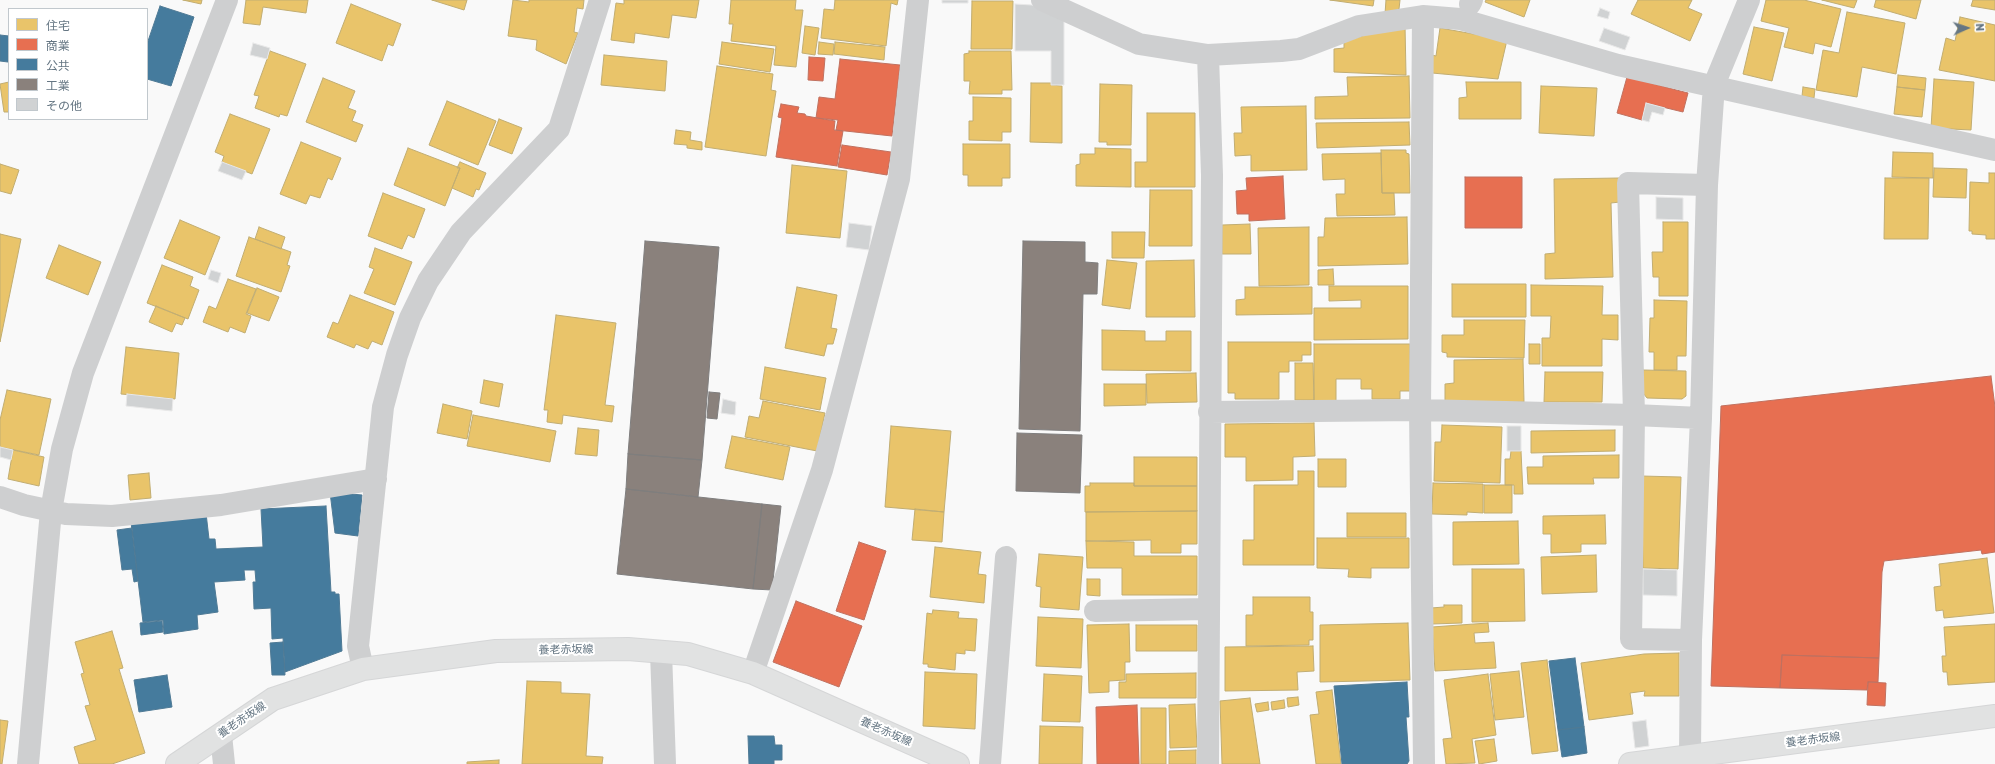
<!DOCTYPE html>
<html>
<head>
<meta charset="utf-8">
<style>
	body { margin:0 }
	#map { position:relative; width:1995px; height:764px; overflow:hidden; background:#f9f9f9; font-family:Rubik,"Noto Sans JP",sans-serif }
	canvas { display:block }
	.legend { position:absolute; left:8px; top:8px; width:140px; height:112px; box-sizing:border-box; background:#fff; border:1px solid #c1c8cd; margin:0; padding:5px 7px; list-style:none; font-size:12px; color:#657683 }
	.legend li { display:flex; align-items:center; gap:8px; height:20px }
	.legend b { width:20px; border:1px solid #c1c8cd }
	.north { position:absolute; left:1947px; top:8px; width:40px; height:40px; -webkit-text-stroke:3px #fff; paint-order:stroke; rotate:87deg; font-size:11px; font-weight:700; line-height:16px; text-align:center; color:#657683 }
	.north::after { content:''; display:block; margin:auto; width:14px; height:18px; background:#657683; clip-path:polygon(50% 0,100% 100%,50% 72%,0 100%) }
</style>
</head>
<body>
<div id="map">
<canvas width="1995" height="764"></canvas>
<ul class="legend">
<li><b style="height:11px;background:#e9c46a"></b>住宅</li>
<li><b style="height:11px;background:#e76f51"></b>商業</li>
<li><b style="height:11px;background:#457b9d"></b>公共</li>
<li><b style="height:11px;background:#8a817c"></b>工業</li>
<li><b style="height:11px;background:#d0d2d3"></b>その他</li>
</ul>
<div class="north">N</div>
</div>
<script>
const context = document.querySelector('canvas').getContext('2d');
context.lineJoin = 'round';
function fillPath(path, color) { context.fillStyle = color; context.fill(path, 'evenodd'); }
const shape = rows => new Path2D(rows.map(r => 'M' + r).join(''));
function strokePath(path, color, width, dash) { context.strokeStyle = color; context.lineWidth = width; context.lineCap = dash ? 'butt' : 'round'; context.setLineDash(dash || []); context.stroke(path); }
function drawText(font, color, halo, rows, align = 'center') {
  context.font = font + ' Rubik,"Noto Sans JP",sans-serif'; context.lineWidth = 4; context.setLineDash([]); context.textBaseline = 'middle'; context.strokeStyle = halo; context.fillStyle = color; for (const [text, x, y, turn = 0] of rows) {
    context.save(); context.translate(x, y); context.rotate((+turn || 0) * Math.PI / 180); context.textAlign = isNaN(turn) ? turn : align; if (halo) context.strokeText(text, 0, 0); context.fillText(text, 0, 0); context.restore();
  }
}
const homes = shape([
	[183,0,202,0,201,4,183,0],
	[246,0,308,0,306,13,263,7,260,25,243,23,246,0],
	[432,0,467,0,464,10,432,0],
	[513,0,529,2,529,0,584,0,583,9,577,8,574,32,578,33,566,64,536,50,537,40,508,36,513,0],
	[624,0,699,0,696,18,672,15,669,38,635,33,634,43,611,40,616,3,624,4,624,0],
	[731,0,796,0,795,10,803,10,796,67,774,65,776,46,731,41,733,24,729,24,731,0],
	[835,0,898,0,897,5,891,3,886,46,821,38,824,9,834,10,835,0],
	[1330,0,1374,0,1373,6,1330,0],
	[1386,0,1400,0,1399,9,1385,14,1386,0],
	[1486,0,1530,0,1524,17,1485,2,1486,0],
	[1638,0,1692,0,1688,8,1702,14,1690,41,1631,14,1638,0],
	[1766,0,1804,0,1841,9,1831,47,1815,43,1813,54,1784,47,1789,28,1761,21,1766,0],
	[1822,0,1857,0,1854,8,1822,0],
	[1876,0,1921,0,1916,19,1874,7,1876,0],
	[1973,0,1995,0,1995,10,1971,6,1973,0],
	[972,1,1013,1,1012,49,971,49,972,1],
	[351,4,401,24,393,46,388,44,382,61,336,43,351,4],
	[1847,12,1905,23,1896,74,1862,67,1857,97,1816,90,1823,50,1839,53,1847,12],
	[1960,17,1995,25,1995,81,1939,70,1946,38,1955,41,1960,17],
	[1397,24,1405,25,1406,75,1334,72,1334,49,1344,48,1344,42,1397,24],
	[805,26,819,28,815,55,802,53,805,26],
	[1754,27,1784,33,1772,81,1743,74,1754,27],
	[1440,28,1507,40,1498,79,1432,73,1432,55,1436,56,1440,28],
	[722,42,774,49,770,72,719,64,722,42],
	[819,42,834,44,833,55,818,54,819,42],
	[835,42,885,47,884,60,834,54,835,42],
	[270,51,306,64,287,116,280,114,279,117,255,108,259,96,254,95,270,51],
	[969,51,1011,51,1012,90,1002,90,1002,94,969,94,970,81,964,81,964,54,969,53,969,51],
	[604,55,667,61,665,91,601,85,604,55],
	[717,66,773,74,771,90,776,91,766,156,705,147,717,66],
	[1898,75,1926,78,1925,90,1897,87,1898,75],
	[1409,76,1410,118,1315,119,1315,97,1348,96,1347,77,1409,76],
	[323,78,355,91,348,108,356,111,352,121,363,125,356,142,306,122,323,78],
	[1934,79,1974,82,1971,130,1931,128,1934,79],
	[9,82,9,112,4,112,0,84,9,82],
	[1466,82,1521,82,1521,119,1459,119,1459,98,1467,97,1466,82],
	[1031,83,1051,83,1051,85,1062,86,1062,143,1030,142,1031,83],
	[1100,84,1132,85,1131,145,1107,145,1107,142,1099,142,1100,84],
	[1541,86,1597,88,1594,136,1539,133,1541,86],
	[1803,87,1815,89,1814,98,1802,96,1803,87],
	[1897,87,1925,90,1922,117,1894,114,1897,87],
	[973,97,1011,98,1011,132,1002,132,1002,141,969,140,969,121,973,121,973,97],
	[447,101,496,121,478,165,429,145,447,101],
	[1306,106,1307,170,1251,171,1251,155,1235,156,1234,133,1242,133,1241,107,1306,106],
	[1147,113,1195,113,1195,187,1135,187,1135,162,1147,162,1147,113],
	[230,114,270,129,252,174,222,162,224,156,215,152,230,114],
	[499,119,522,128,512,154,489,145,499,119],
	[1409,122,1410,145,1317,148,1316,123,1409,122],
	[676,130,691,132,690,140,702,142,702,150,687,148,687,145,674,144,676,130],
	[301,142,341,158,332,180,328,178,320,198,310,195,306,204,280,194,301,142],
	[963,144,1010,144,1010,178,1002,178,1002,186,968,186,968,175,963,175,963,144],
	[408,148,460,168,445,206,394,185,408,148],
	[1095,148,1131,149,1131,187,1076,186,1076,165,1080,164,1080,154,1095,154,1095,148],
	[1381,150,1406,150,1406,153,1409,154,1410,193,1382,193,1381,150],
	[1893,152,1933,153,1933,178,1892,177,1893,152],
	[1381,153,1382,193,1394,193,1395,215,1337,216,1336,194,1345,194,1345,179,1323,180,1322,154,1381,153],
	[460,162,486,173,479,190,476,189,473,197,452,188,460,168,457,168,460,162],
	[0,164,19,170,11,194,0,191,0,164],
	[792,165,847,171,840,238,786,233,792,165],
	[1934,168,1967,169,1966,198,1933,197,1934,168],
	[1989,173,1995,173,1995,239,1986,239,1986,235,1972,234,1972,231,1969,231,1970,182,1989,183,1989,173],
	[1620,178,1620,202,1611,203,1613,277,1545,279,1545,254,1555,253,1554,179,1620,178],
	[1885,178,1929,178,1928,239,1884,239,1885,178],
	[1150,190,1192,190,1192,246,1149,246,1150,190],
	[383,193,425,209,414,238,408,235,402,249,368,236,383,193],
	[1407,217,1408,264,1318,266,1318,237,1324,237,1325,218,1407,217],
	[180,220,220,237,205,275,164,258,180,220],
	[1663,222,1688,222,1688,296,1659,296,1659,277,1653,277,1652,252,1663,252,1663,222],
	[1250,224,1251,254,1222,254,1222,225,1250,224],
	[259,227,285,237,281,249,255,239,259,227],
	[1309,227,1309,285,1259,286,1258,228,1309,227],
	[1112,232,1145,232,1144,258,1112,258,1112,232],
	[0,234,21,239,0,342,0,234],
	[249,237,291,252,287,265,290,266,281,292,236,276,249,237],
	[59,245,101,262,88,295,46,278,59,245],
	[375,248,412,262,395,305,364,293,374,269,369,267,375,248],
	[1107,260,1137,263,1130,309,1102,305,1107,260],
	[1194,260,1195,317,1146,317,1146,261,1194,260],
	[162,265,193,277,190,286,199,290,188,319,147,303,162,265],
	[1333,269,1334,285,1318,285,1318,270,1333,269],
	[228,279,256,289,246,314,251,316,245,333,230,327,228,332,203,322,209,306,216,309,228,279],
	[1452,284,1526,284,1526,317,1452,317,1452,284],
	[1531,285,1603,286,1602,315,1618,315,1618,340,1602,339,1602,366,1542,366,1542,338,1550,338,1551,316,1531,316,1531,285],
	[1329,286,1408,286,1408,339,1314,340,1314,308,1361,308,1361,300,1329,301,1329,286],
	[797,287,837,295,831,328,837,329,833,344,827,344,824,356,785,348,797,287],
	[1245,287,1312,287,1312,314,1236,315,1236,300,1245,299,1245,287],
	[257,288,279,297,269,321,247,313,257,288],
	[350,295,394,312,382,345,372,341,368,349,356,344,354,348,327,337,333,322,338,324,350,295],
	[1654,300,1687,301,1686,356,1677,356,1677,370,1654,370,1654,352,1649,352,1650,318,1654,318,1654,300],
	[156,306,185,318,182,325,176,323,172,332,149,322,156,306],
	[556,315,616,323,605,405,614,406,612,422,563,415,562,424,547,422,548,410,544,410,556,315],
	[1464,320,1525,320,1524,358,1447,357,1447,353,1442,352,1442,335,1464,335,1464,320],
	[1102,330,1145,331,1145,341,1166,341,1166,331,1191,331,1191,371,1102,370,1102,330],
	[1228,342,1311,342,1311,355,1302,355,1302,361,1289,361,1289,372,1279,372,1279,399,1235,399,1235,393,1228,393,1228,342],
	[1314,344,1410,344,1410,391,1400,391,1400,399,1372,399,1372,389,1361,389,1361,379,1336,379,1336,402,1314,402,1314,344],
	[1529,344,1540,344,1540,364,1529,364,1529,344],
	[126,347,179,353,175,399,121,394,126,347],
	[1523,359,1524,402,1445,404,1445,384,1454,383,1454,360,1523,359],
	[1295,363,1313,363,1314,400,1295,400,1295,363],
	[765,367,826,378,820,410,760,399,765,367],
	[1643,370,1686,371,1686,396,1682,399,1647,398,1643,393,1643,370],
	[1545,372,1603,372,1602,402,1544,402,1545,372],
	[1196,373,1197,402,1147,403,1146,374,1196,373],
	[484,380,503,384,499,407,480,403,484,380],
	[1104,384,1146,384,1146,405,1104,406,1104,384],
	[7,390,51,399,39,455,0,447,0,420,7,390],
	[763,401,825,413,817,451,745,437,749,416,759,418,763,401],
	[443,404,472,411,467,439,437,433,443,404],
	[473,415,556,431,550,462,467,446,473,415],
	[1314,423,1315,456,1293,457,1293,480,1246,481,1246,457,1225,457,1225,424,1314,423],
	[1442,425,1502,427,1500,483,1434,481,1435,442,1441,442,1442,425],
	[891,426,951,431,944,512,885,507,891,426],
	[578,428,599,430,597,456,575,454,578,428],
	[1615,430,1615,451,1531,453,1531,431,1615,430],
	[732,436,790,447,783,480,725,468,732,436],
	[13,450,44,457,39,486,8,479,13,450],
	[1511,451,1521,451,1523,494,1514,494,1514,485,1505,485,1505,459,1510,459,1511,451],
	[1619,455,1619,478,1593,478,1594,484,1528,484,1527,467,1543,467,1543,456,1619,455],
	[1134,457,1197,457,1197,486,1134,486,1134,457],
	[1318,459,1346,459,1346,487,1318,487,1318,459],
	[1298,471,1314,471,1314,565,1243,565,1243,540,1254,540,1254,485,1298,485,1298,471],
	[149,473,151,498,130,500,128,475,149,473],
	[1641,476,1681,477,1678,569,1643,568,1641,476],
	[1090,483,1134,483,1134,486,1197,486,1197,511,1085,512,1085,486,1090,486,1090,483],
	[1433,483,1483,484,1483,513,1467,512,1467,515,1432,514,1433,483],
	[1484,485,1512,485,1512,513,1484,513,1484,485],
	[915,509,944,512,942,542,912,540,915,509],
	[1197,511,1197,544,1181,544,1181,553,1151,553,1151,540,1086,541,1086,512,1197,511],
	[1347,513,1406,513,1406,537,1347,537,1347,513],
	[1605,515,1606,544,1581,544,1581,552,1551,553,1551,534,1543,534,1543,516,1605,515],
	[1518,521,1519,564,1453,565,1453,522,1518,521],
	[1317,538,1409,538,1409,568,1371,568,1371,578,1348,577,1349,569,1317,568,1317,538],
	[1086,541,1134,542,1134,556,1197,556,1197,595,1122,595,1122,568,1087,568,1086,541],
	[935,547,981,552,978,574,986,575,984,603,930,597,935,547],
	[1039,554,1083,557,1079,610,1040,607,1041,587,1036,586,1039,554],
	[1596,555,1597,592,1542,594,1541,557,1596,555],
	[1987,558,1994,613,1944,618,1943,610,1936,611,1934,587,1941,586,1939,564,1987,558],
	[1472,569,1524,569,1525,621,1472,622,1472,569],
	[1087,579,1100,579,1100,596,1087,595,1087,579],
	[1253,597,1310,597,1310,612,1313,612,1313,640,1309,640,1309,645,1246,646,1246,615,1253,615,1253,597],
	[1444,605,1462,605,1462,623,1432,624,1431,608,1444,607,1444,605],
	[933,610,959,612,958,618,977,619,975,651,965,650,965,654,956,653,955,670,928,667,928,664,923,664,927,613,932,614,933,610],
	[1038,617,1083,619,1081,668,1036,666,1038,617],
	[1408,623,1410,680,1320,682,1320,625,1408,623],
	[1488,623,1489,632,1474,633,1475,643,1494,642,1496,668,1435,671,1432,627,1488,623],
	[1129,624,1130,662,1125,662,1125,680,1109,681,1109,692,1089,693,1087,625,1129,624],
	[1995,624,1995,682,1948,685,1947,672,1943,672,1942,656,1946,656,1944,627,1995,624],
	[1136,625,1197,625,1197,651,1136,651,1136,625],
	[112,631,123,668,119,669,145,753,112,764,79,764,74,747,96,740,85,706,90,705,81,674,84,673,75,642,112,631],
	[1313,646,1314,671,1297,672,1298,690,1225,691,1225,647,1313,646],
	[1679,653,1679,696,1644,696,1645,691,1630,693,1633,714,1589,720,1581,663,1644,654,1679,653],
	[1547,660,1558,751,1532,754,1521,663,1547,660],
	[1519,671,1524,717,1495,720,1490,674,1519,671],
	[925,672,977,674,975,729,923,726,925,672],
	[1196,673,1196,698,1119,698,1119,682,1126,682,1126,674,1196,673],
	[1044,674,1082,676,1080,722,1042,721,1044,674],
	[1488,674,1496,735,1472,739,1475,763,1446,764,1443,739,1452,738,1444,680,1488,674],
	[527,681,561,682,561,693,590,694,586,756,603,757,602,764,522,764,527,681],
	[1332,690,1341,764,1316,764,1310,715,1319,714,1316,692,1332,690],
	[1298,697,1299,705,1288,707,1287,698,1298,697],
	[1250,698,1260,764,1222,764,1220,701,1250,698],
	[1284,700,1285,708,1272,710,1271,702,1284,700],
	[1268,702,1269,710,1257,712,1255,704,1268,702],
	[1195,704,1197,747,1170,748,1169,705,1195,704],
	[1141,708,1166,708,1166,764,1141,764,1141,708],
	[0,720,8,721,2,764,0,764,0,720],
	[1040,726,1083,727,1082,764,1039,764,1040,726],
	[1494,739,1497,761,1479,764,1475,741,1494,739],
	[1196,750,1196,764,1169,764,1169,751,1196,750],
	[499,760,499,764,467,764,467,762,499,760]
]);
const shops = shape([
	[809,57,825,58,823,81,808,80,809,57],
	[840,59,900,65,892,136,836,130,838,120,816,118,819,97,835,99,840,59],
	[1627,77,1688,93,1683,112,1646,103,1642,120,1617,113,1627,77],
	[781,104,799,107,797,113,805,114,806,116,835,121,834,130,843,131,837,166,776,157,782,118,778,117,781,104],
	[842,145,891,152,887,175,838,167,842,145],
	[1283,176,1285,219,1249,221,1249,214,1237,214,1236,191,1247,190,1246,178,1283,176],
	[1465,177,1522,177,1522,228,1465,228,1465,177],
	[1991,376,1995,407,1995,552,1982,554,1981,550,1884,561,1882,572,1879,658,1782,655,1780,688,1711,686,1721,406,1991,376],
	[859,542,886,551,864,620,836,611,859,542],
	[796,601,862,626,839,687,773,662,796,601],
	[1782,655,1879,658,1878,682,1868,682,1867,690,1780,688,1782,655],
	[1868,682,1886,683,1885,706,1867,705,1868,682],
	[1137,705,1139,764,1097,764,1096,707,1137,705]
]);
const public = shape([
	[160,6,194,17,171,86,147,79,147,44,160,6],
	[0,35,9,36,8,62,0,61,0,35],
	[330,492,362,495,358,536,335,533,330,492],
	[326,506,331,592,335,592,335,594,339,594,342,651,285,672,283,638,272,639,271,608,254,609,253,582,256,582,255,570,244,570,245,580,214,582,218,612,197,615,198,629,164,634,163,620,143,622,131,522,206,513,209,539,215,539,216,549,263,547,261,509,326,506],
	[132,528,138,581,134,582,132,569,122,570,117,530,132,528],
	[162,621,163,632,141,635,140,623,162,621],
	[283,642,285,675,272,675,270,643,283,642],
	[1575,658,1584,727,1558,730,1549,661,1575,658],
	[167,675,172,707,139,712,134,680,167,675],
	[1407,682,1409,717,1406,717,1409,761,1407,764,1342,764,1334,686,1407,682],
	[1584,727,1587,753,1562,757,1558,730,1584,727],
	[748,736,774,736,775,745,782,745,782,760,774,760,774,764,749,764,748,736]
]);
const industry = shape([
	[645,241,719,247,702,460,628,454,645,241],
	[1023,241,1085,242,1085,262,1098,263,1097,294,1083,294,1080,431,1019,429,1023,241],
	[709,392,720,393,717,419,707,418,709,392],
	[1017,433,1082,435,1080,493,1016,491,1017,433],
	[628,454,702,460,698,497,626,489,628,454],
	[626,489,762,504,753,589,617,574,626,489],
	[762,504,781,506,772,590,753,589,762,504]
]);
const building = shape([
	[942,0,968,0,968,3,942,3,942,0],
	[1015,4,1032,5,1064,20,1064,85,1051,85,1051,51,1015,51,1015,4],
	[1600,8,1610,12,1608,19,1597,16,1600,8],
	[1604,28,1630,37,1625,50,1599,41,1604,28],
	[253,43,270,48,267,59,250,55,253,43],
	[1646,103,1665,108,1663,115,1652,112,1649,122,1642,120,1646,103],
	[222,162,246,171,242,180,218,171,222,162],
	[1656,197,1683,198,1683,220,1656,219,1656,197],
	[849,223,872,226,869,250,846,247,849,223],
	[211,270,221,273,218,283,208,279,211,270],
	[127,394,173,399,172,411,126,406,127,394],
	[723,399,736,402,735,415,721,413,723,399],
	[1507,426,1521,426,1521,451,1507,451,1507,426],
	[0,447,13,450,11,460,0,457,0,447],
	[1643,569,1677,570,1677,596,1643,595,1643,569],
	[1646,720,1649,746,1635,748,1632,722,1646,720]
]);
const minor = shape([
	[1042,0,1139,44,1208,55],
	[1470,4,1472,0],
	[1423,16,1420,410,1424,764],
	[1209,412,1420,410,1634,415,1701,418],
	[0,497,24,505,66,514,112,516,221,505,376,479],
	[1095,611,1208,609],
	[1691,640,1631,639,1634,415,1628,183,1707,185],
	[661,652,665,764],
	[363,669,358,646,383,407,397,355,410,318,428,281,461,232,559,129,600,0],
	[753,673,822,470,899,179,918,0],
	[221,735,224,764],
	[1690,756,1691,640,1701,418,1707,185,1714,85,1749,0],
	[28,764,51,511,62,449,83,373,227,0],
	[990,764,1006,557],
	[1208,764,1212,175,1208,55,1281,51,1299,49,1359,26,1423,16,1460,19,1618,65,1995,150]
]);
const major = shape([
	[177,764,273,699,363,669,496,651,628,649,688,654,753,673,958,764],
	[1630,764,1995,716]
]);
const streetNames = [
	["養老赤坂線",566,650,-1],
	["養老赤坂線",242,720,-34],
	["養老赤坂線",886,732,24],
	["養老赤坂線",1813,740,-7]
];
fillPath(homes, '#e9c46a');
strokePath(homes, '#c1ad72', 1);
fillPath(shops, '#e76f51');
strokePath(shops, '#c07160', 1);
fillPath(public, '#457b9d');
strokePath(public, '#4f7a95', 1);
fillPath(industry, '#8a817c');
strokePath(industry, '#7f7e7e', 1);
fillPath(building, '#d0d2d3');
strokePath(building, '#e8e8e8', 1);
strokePath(major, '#d5d6d7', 24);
strokePath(minor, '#cecfd0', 22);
strokePath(major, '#e1e2e2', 22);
drawText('11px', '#657683', '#fff', streetNames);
</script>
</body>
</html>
